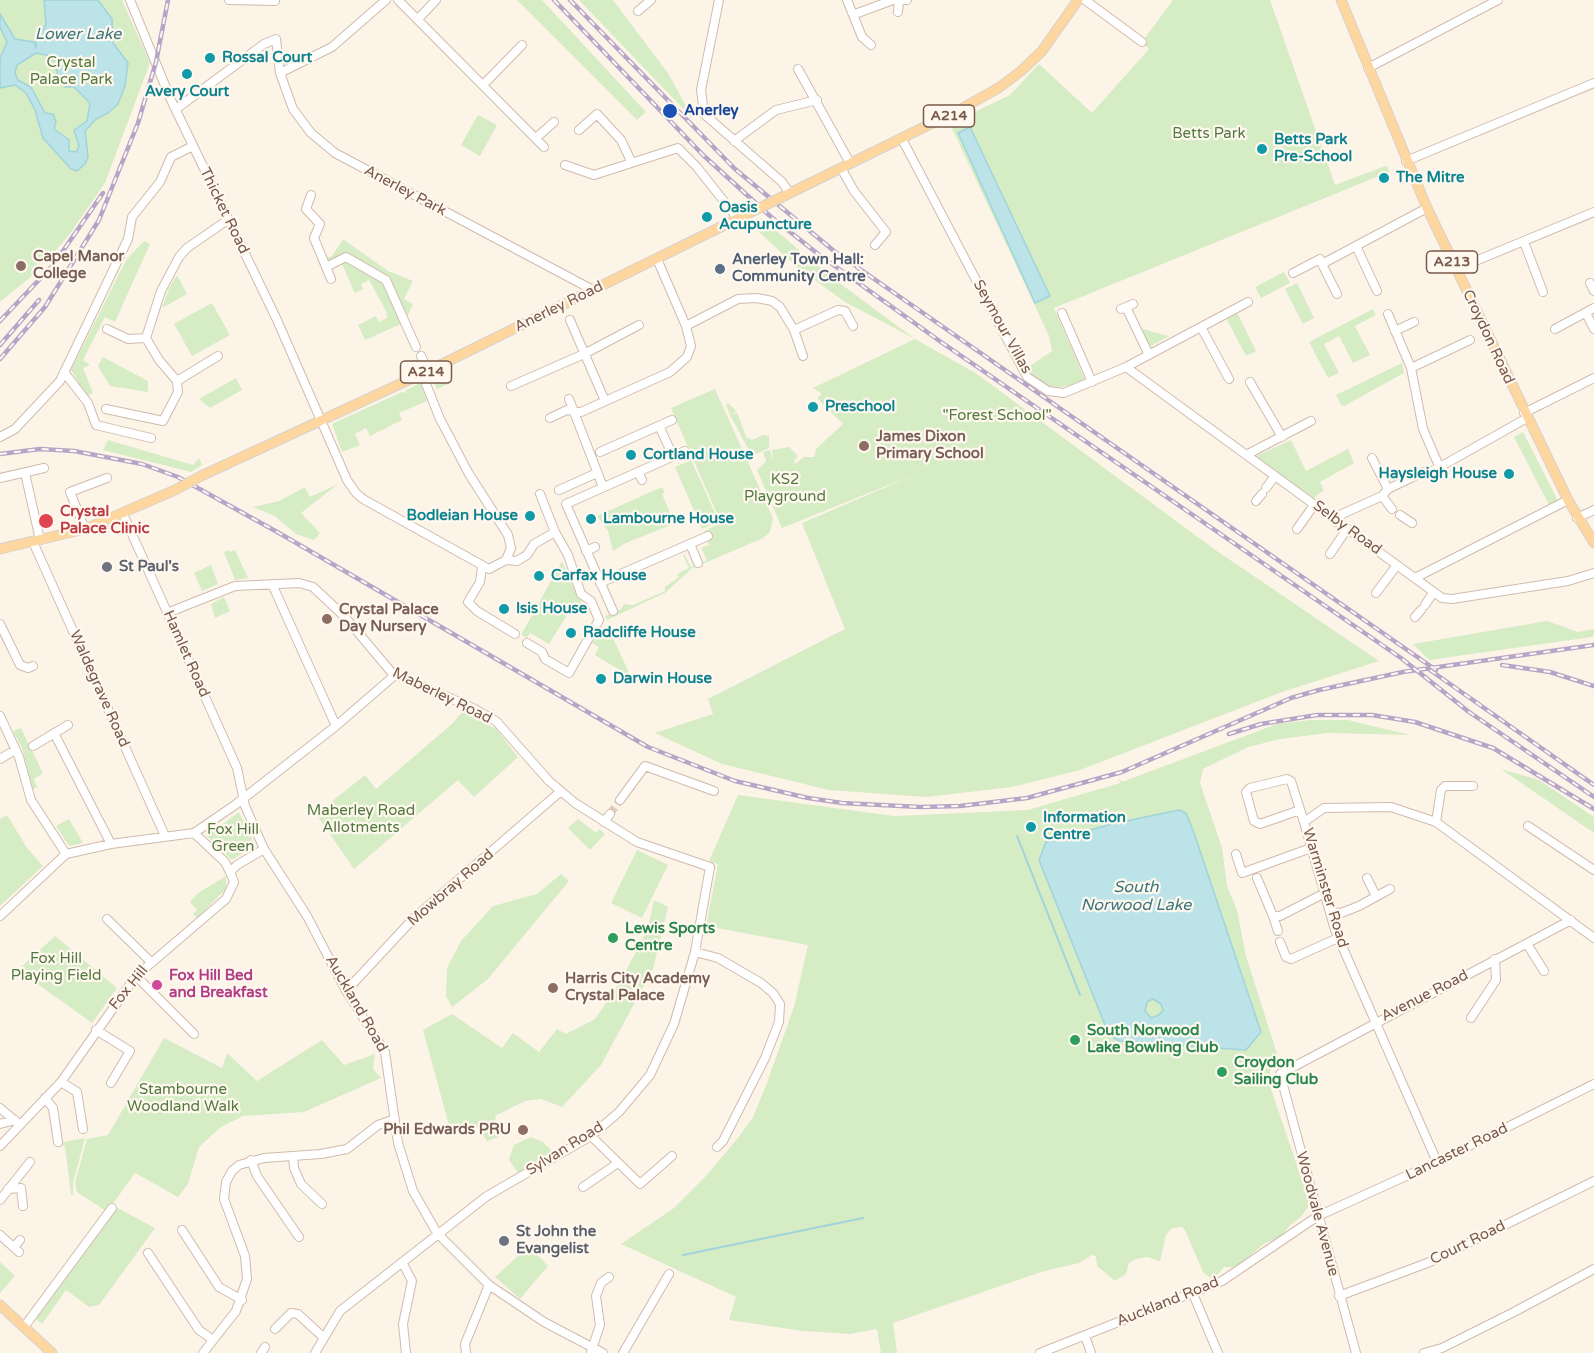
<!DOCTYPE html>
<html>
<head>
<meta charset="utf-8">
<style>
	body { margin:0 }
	canvas { display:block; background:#fdf4e8 }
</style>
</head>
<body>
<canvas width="1594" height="1353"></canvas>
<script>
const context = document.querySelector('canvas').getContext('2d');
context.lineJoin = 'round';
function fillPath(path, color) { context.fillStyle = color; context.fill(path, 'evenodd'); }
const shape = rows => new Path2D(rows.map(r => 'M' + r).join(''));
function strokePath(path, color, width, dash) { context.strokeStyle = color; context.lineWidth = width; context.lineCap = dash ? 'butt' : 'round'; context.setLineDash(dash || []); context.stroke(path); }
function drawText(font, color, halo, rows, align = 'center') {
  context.font = font + ' "Varela Round",sans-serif'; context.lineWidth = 4.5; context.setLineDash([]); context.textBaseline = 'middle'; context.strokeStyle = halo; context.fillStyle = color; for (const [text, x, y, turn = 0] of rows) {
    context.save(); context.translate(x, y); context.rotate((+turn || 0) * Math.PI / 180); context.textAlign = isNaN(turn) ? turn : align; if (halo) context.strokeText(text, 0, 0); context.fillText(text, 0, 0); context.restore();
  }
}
const green = shape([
	[0,0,122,0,150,63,105,183,69,235,51,256,46,254,33,275,0,302],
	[517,0,542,0,646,112,637,120],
	[579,0,613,0,668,73,693,119],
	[1173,0,1270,0,1335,185,1383,167,1387,166,1389,172,1054,308,1085,380,1074,385,1053,388,1032,377,1027,368,1052,351,1049,336,950,124,1010,95,1039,64,1092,113,1149,49,1142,42],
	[478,115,497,125,480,156,461,145],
	[761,218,830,276,915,339,977,374,1214,549,1379,661,1282,692,1080,770,1012,787,926,797,829,790,722,764,655,733,713,714,708,699,845,629,802,523,921,472,782,528,757,470,766,461,763,452,770,450,773,461,772,450,789,447,798,456,794,461,795,464,804,457,814,457,816,449,843,424,817,398,822,394,813,388,915,339,845,302,796,266,750,224],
	[343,239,388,271,413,281,404,299,413,304,406,319,388,280,350,257,327,262,324,259,332,256],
	[144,241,150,244,115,322,105,317,83,360,90,365,83,368,93,393,87,396,71,370,126,260],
	[348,260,385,281,403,323,365,340,358,325,376,316,379,322,387,318,386,311,369,280,361,284,363,289,355,293,341,262],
	[1284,272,1290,283,1261,298,1255,287],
	[177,275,187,294,162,308,169,288],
	[1297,283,1314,318,1303,324,1285,289],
	[212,303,230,335,192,356,174,324],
	[1373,309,1376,315,1355,326,1370,355,1353,363,1339,336,1324,344,1339,373,1328,378,1309,342],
	[1236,310,1256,351,1246,356,1225,316],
	[1139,328,1169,336,1149,347],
	[103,357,148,381,148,392,110,386,98,366],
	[1402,363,1404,373,1344,406,1341,405,1336,395],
	[444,368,450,383,437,389,430,374],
	[236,378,242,390,210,408,199,399],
	[420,383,427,401,399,413,402,420,370,436,366,428,355,434,360,445,342,452,332,424,402,392,406,393,406,390],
	[715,389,773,518,770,532,763,538,691,569,665,593,607,620,605,616,621,609,624,604,633,605,665,591,665,587,679,577,677,574,689,568,683,555,690,553,685,555,691,567,707,560,701,548,709,545,707,540,710,538,704,531,721,523,671,408],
	[728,403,736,411,732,414,737,413,740,420,746,437,752,440,763,435,769,436,769,448,756,454,750,452,730,415,726,405],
	[1523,432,1558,501,1549,505,1514,437],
	[108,440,193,465,199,458,202,465,191,472,103,450],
	[1291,440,1306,471,1348,449,1354,463,1320,482,1324,490,1314,498,1254,457],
	[691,460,719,522,702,529,675,467],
	[338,484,301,513,320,533,314,540,296,534,275,516,253,507,279,501,305,487,310,497],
	[662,487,665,493,662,494,672,517,675,516,678,522,626,543,613,551,608,531,597,516],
	[228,550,230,552,235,550,248,578,235,580,224,552],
	[562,561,577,596,582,602,580,605,575,602,549,644,530,633,527,638,521,635],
	[211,565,218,584,202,591,194,573],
	[224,597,230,611,215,618,211,604],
	[1547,621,1578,632,1594,629,1594,634,1592,637,1429,660,1413,644],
	[607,625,631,677,595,655,599,647,592,643],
	[463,711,496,729,518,757,474,797,458,780,354,869,316,814,365,775,376,789,452,724],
	[1310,720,1348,720,1410,735,1327,733,1281,739,1248,747,1203,769,1200,783,1222,848,1227,886,1237,910,1246,956,1279,1060,1271,1064,1269,1083,1310,1204,1301,1217,1290,1225,1280,1238,1265,1243,1236,1267,1224,1267,1213,1280,1203,1272,1185,1230,1182,1227,1172,1228,1166,1235,1160,1261,1147,1257,1136,1259,1129,1263,1126,1274,1115,1281,1097,1266,1096,1256,1092,1255,1079,1263,1041,1272,893,1323,897,1353,881,1353,877,1329,850,1334,803,1331,729,1320,736,1297,621,1244,674,1208,704,1178,738,1138,753,1117,765,1088,794,1007,808,945,706,926,718,864,709,861,738,795,894,816,1028,810,1120,783,1119,778,1122,782,1277,724],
	[21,728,43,773,34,779,37,787,33,789,22,748,13,731],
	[1501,769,1539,780,1594,817,1594,833],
	[239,812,255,845,232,860,207,836],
	[7,815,27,848,43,866,0,906,0,819],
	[69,819,83,843,69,846,56,826],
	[578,819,596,833,599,829,605,834,590,850,568,828],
	[637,850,668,865,642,918,611,903],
	[561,874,569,881,488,979,452,1007,446,996,447,968,461,941,493,906,537,894],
	[226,876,226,889,197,918,193,914,197,910,190,902,198,893],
	[654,900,668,907,653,969,601,1065,562,1107,541,1099,525,1101,495,1116,499,1137,487,1141,476,1125,450,1129,423,1030,452,1014,502,1048,513,1033,539,1052,557,1029,566,1034,595,1019,619,984,647,931],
	[55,936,117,988,92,1023,18,970],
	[164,1038,222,1068,227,1053,257,1081,322,1040,344,1065,375,1054,373,1069,381,1078,304,1112,243,1116,221,1127,199,1147,188,1184,178,1197,135,1173,112,1205,155,1228,99,1305,89,1307,66,1290,42,1324,35,1318,109,1213,77,1192,75,1183,87,1139,108,1135],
	[531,1137,543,1142,554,1153,518,1173,509,1160,514,1145],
	[85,1138,73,1183,73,1195,71,1195,65,1146,59,1147,59,1143],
	[529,1246,548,1266,520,1299,495,1277],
	[0,1262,15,1276,0,1293]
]);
const water = shape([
	[44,0,98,0,112,19,113,43,128,63,125,86,118,104,108,113,96,119,85,131,88,157,85,164,77,171,71,169,43,138,35,110,26,93,15,85,0,88,0,58,7,42,0,27,0,14,15,39,34,42,36,48,36,42,46,24,44,0],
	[36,53,51,56,51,59,56,61,58,81,65,87,74,87,90,103,87,121,74,130,79,146,76,152,69,151,69,140,54,129,56,122,53,114,45,113,31,87,18,80,15,73,17,65,36,53],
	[970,127,1050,296,1035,303,958,133,970,127],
	[1179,810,1186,813,1194,833,1261,1032,1246,1050,1119,1041,1109,1035,1039,860,1046,842,1112,824,1179,810],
	[1153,999,1161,1004,1163,1010,1159,1015,1151,1018,1145,1011,1147,1002,1153,999]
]);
const stream = shape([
	[1017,836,1080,995],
	[683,1255,863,1218]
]);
const minorTunnel = shape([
	[610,814,620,800]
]);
const minor = shape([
	[130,0,171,100,277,320,347,480,356,493,363,499,489,569,506,560,517,561,527,555,534,544,555,532,568,555,581,594,591,601,599,620,569,673,545,659,542,652,527,643],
	[229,0,275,1],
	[398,0,544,147],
	[719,0,701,90,704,114,782,182,789,192],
	[847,0,862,37,871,45],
	[894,0,907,0],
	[1085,0,1142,42],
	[638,11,651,0],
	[898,12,899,0],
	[855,14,893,0],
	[418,19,436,0],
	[1368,68,1498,0],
	[798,69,850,163],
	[280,73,332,47,386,0],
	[483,85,522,45],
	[176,109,264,44,276,39,280,73,293,109,311,133,335,153,593,290],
	[579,130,597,114,621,140,631,161],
	[536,138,554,122],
	[902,139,1027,377,1048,391,1064,393,1126,367,1248,302],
	[734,141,776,110,817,100],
	[1406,161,1594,83],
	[565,165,594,175,678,148,696,166,738,219],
	[841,168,854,191,886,232,875,245],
	[311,195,306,209,320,224,314,238,326,267,346,257,386,280,416,347],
	[1524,242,1543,292],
	[1356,246,1377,291],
	[1322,264,1337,294],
	[326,267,331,279],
	[1456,269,1594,212],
	[1293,273,1320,259,1322,264,1427,208],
	[1590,283,1594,291],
	[1126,307,1149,355],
	[1121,309,1133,304],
	[1062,313,1092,382],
	[1586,313,1594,329],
	[1388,314,1411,368,1423,429,1439,466],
	[570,320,605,401],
	[686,326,738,299,757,298,772,301,780,307,794,330,838,310,845,311,853,326],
	[1201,327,1229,379],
	[107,329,128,339,146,338],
	[1555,329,1594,308],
	[794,330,803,356],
	[1395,331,1414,322],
	[218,356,177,381,159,360,146,338,161,291,179,257,187,248,229,219],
	[421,356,428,371],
	[1126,367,1442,598,1452,599,1568,581,1594,573],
	[1411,368,1470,340],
	[64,372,88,403,96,425,151,438],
	[422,374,440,419,469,474,508,535,511,548,506,560],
	[1250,382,1282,437],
	[511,386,584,354,639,325],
	[569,399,603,487],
	[106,409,163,421,178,392,177,381],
	[1524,413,1594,378],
	[550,418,567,410,581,412,670,372,687,357,691,346,686,326,657,259],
	[659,426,673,456],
	[0,437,15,429,60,381,128,239,132,217,160,182,171,157,193,146],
	[600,452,672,420],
	[1246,455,1311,421],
	[1372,458,1388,489],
	[638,472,642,480],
	[25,473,40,540],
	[0,478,44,468],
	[1266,488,1275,476],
	[559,490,597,473],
	[540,494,555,532],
	[1382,496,1392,509],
	[1256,501,1262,494],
	[123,514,237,768,245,806,264,849,307,916,345,989,385,1052,398,1143,413,1191,437,1233,489,1285,544,1322,603,1353],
	[1400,515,1412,523],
	[1577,518,1594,510],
	[1336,522,1342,514,1382,496,1388,489,1423,472,1431,472,1527,418],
	[85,529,70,492,107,478],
	[1297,529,1314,505],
	[33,542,165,836],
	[690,544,698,563],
	[586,551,595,547],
	[1330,554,1347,529],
	[482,567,480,582,468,602,477,611,515,634],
	[1415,578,1568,500],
	[600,583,708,536],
	[272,584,336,726],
	[1376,593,1397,565],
	[1425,605,1433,593],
	[613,611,566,504,685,451],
	[167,613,235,586,299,583,313,587,345,617,392,673,473,708,496,721,549,781,575,803,637,842,710,867,695,952,674,1024,650,1075,619,1112,591,1136,487,1196,340,1311,315,1353],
	[1415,617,1421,610],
	[0,624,20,665,28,668,33,666],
	[0,716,19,757,31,800,66,854],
	[54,733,111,844],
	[33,746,68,725],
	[0,759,15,750],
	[620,800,645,766,714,791],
	[1300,810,1260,824,1254,821,1246,792,1250,788,1287,779,1291,781,1304,822],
	[604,822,610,814],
	[1436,822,1441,790,1445,786,1473,786],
	[1528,826,1594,870],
	[194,833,225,862,230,872],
	[1236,854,1242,873,1311,848],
	[1257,878,1273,916,1280,916,1323,894],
	[1367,878,1376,896],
	[1330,912,1341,913,1359,906,1390,889],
	[0,916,66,854,111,844,194,833,235,805,336,726,395,675],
	[1273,916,1278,931],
	[107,919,151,962],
	[1280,942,1286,957,1291,959,1338,938],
	[1527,944,1544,971],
	[695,952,718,958,761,983,773,993,780,1004,779,1022,765,1058,723,1141,717,1147],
	[136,976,194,1034],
	[346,991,413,919,561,791],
	[1471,1018,1496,980,1495,959],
	[96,1030,130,1051,111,1083],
	[61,1082,77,1092,83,1129],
	[45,1098,53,1108,58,1142],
	[0,1108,19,1124],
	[0,1124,15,1120],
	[591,1136,640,1184,672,1156],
	[0,1146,61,1082,136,976,226,899,234,882,230,872,237,865,264,849],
	[293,1156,294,1168,301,1184,322,1204],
	[251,1160,257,1176,299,1237],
	[1437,1162,1335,930,1304,822,1324,808,1391,807,1436,822,1594,938],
	[583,1187,618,1163],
	[8,1189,21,1188,23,1206],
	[0,1200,30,1162],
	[182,1230,219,1287,242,1300],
	[0,1235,19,1252],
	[14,1247,20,1240],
	[148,1253,199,1330,213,1340],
	[402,1262,412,1281,403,1324,406,1353],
	[1193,1294,1218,1353],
	[1339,1296,1430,1262,1594,1181],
	[24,1327,112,1208],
	[275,1329,291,1313,298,1314,323,1337],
	[1085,1336,1091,1353],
	[591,1352,600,1325,596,1296,601,1283,609,1277],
	[203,1353,236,1311,247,1279,245,1256,224,1199,226,1182,232,1171,239,1165,264,1158,321,1154,347,1149,378,1125,395,1119],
	[261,1353,265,1347],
	[466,1353,465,1344,489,1285],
	[623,1353,669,1274],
	[1040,1353,1222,1281,1318,1216,1437,1162,1594,1084],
	[1356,1353,1280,1074,1571,920],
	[1424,1353,1442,1348,1514,1312,1594,1269]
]);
const major = shape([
	[1341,0,1427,208,1568,500,1594,543],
	[782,197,961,109,1000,87,1021,71,1042,51,1078,0],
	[201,476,428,371,745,215],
	[0,549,85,529,175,490],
	[0,1305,52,1353]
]);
const rail = shape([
	[554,0,703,155,770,216,818,254,941,342,1401,658,1469,712,1594,797],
	[570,0,735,169,834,251,1436,670],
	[0,321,54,264,103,193],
	[0,345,39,300],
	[0,359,45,307,99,220,138,123,156,62,168,0],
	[0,454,40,449,74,451,142,464,178,477,279,533,648,747,735,781,808,798,842,803,920,807,960,806,1027,798,1122,772,1291,698,1319,690,1403,672,1594,645],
	[1502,665,1550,672,1594,686],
	[1430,670,1594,785],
	[1229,734,1261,724,1317,715,1372,715,1415,722,1493,748,1594,809]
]);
const majorBridge = shape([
	[745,215,782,197],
	[175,490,201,476]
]);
const markers = [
	[210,58,6,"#0f9aa8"],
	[187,74,6,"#0f9aa8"],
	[670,111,8,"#1a4fb4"],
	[1262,149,6,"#0f9aa8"],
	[1384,178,6,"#0f9aa8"],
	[707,217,6,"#0f9aa8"],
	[21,266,6,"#8d6e63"],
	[720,269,6,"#5c6f8a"],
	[813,407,6,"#0f9aa8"],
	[864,446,6,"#8d6e63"],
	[631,455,6,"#0f9aa8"],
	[1509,474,6,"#0f9aa8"],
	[530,516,6,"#0f9aa8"],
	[591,519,6,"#0f9aa8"],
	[46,521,8,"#e0444e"],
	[107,567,6,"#6b7280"],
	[539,576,6,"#0f9aa8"],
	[504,609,6,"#0f9aa8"],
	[327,619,6,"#8d6e63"],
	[571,633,6,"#0f9aa8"],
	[601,679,6,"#0f9aa8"],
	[1031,827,6,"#0f9aa8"],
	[613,938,6,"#2e9e5b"],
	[157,985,6,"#d1479c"],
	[553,988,6,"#8d6e63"],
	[1075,1040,6,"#2e9e5b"],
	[1222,1072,6,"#2e9e5b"],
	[523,1130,6,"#8d6e63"],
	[504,1241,6,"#6b7280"]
];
const shields = [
	[949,116,51],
	[1452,262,51],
	[426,372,51]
];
const shieldNames = [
	["A214",949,116],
	["A213",1452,262],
	["A214",426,372]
];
const cultureNames = [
	["Rossal Court",222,58],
	["Avery Court",187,92,"center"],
	["Betts Park",1274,140],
	["Pre-School",1274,157],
	["The Mitre",1396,178],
	["Oasis",719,208],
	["Acupuncture",719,225],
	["Preschool",825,407],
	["Cortland House",643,455],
	["Haysleigh House",1497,474,"right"],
	["Bodleian House",518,516,"right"],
	["Lambourne House",603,519],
	["Carfax House",551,576],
	["Isis House",516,609],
	["Radcliffe House",583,633],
	["Darwin House",613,679],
	["Information",1043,818],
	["Centre",1043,835]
];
const parkNames = [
	["Crystal",71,63],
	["Palace Park",71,80],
	["Betts Park",1209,134],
	["\"Forest School\"",997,416],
	["KS2",785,480],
	["Playground",785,497],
	["Maberley Road",361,811],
	["Allotments",361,828],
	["Fox Hill",233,830],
	["Green",233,847],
	["Fox Hill",56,959],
	["Playing Field",56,976],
	["Stambourne",183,1090],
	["Woodland Walk",183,1107]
];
const transitNames = [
	["Anerley",684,111]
];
const streetNames = [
	["Anerley Park",405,191,28],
	["Thicket Road",224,211,64],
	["Anerley Road",559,307,-26],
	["Seymour Villas",1002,327,61],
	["Croydon Road",1488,337,65],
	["Selby Road",1347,528,36],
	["Hamlet Road",186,654,66],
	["Waldegrave Road",99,689,66],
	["Maberley Road",442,696,26],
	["Mowbray Road",451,888,-41],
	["Warminster Road",1325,888,73],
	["Fox Hill",129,988,-51],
	["Avenue Road",1425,996,-27],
	["Auckland Road",356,1004,60],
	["Sylvan Road",565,1149,-32],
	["Lancaster Road",1457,1152,-26],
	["Woodvale Avenue",1317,1214,75],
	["Court Road",1468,1243,-26],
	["Auckland Road",1168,1302,-22]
];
const educationNames = [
	["Capel Manor",33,257],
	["College",33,274],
	["James Dixon",876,437],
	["Primary School",876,454],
	["Crystal Palace",339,610],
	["Day Nursery",339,627],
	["Harris City Academy",565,979],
	["Crystal Palace",565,996],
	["Phil Edwards PRU",511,1130,"right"]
];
const serviceNames = [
	["Anerley Town Hall:",732,260],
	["Community Centre",732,277]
];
const healthNames = [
	["Crystal",60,512],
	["Palace Clinic",60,529]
];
const worshipNames = [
	["St Paul's",119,567],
	["St John the",516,1232],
	["Evangelist",516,1249]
];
const leisureNames = [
	["Lewis Sports",625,929],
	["Centre",625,946],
	["South Norwood",1087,1031],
	["Lake Bowling Club",1087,1048],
	["Croydon",1234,1063],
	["Sailing Club",1234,1080]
];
const hotelNames = [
	["Fox Hill Bed",169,976],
	["and Breakfast",169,993]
];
const waterNames = [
	["Lower Lake",78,35],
	["South",1136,888],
	["Norwood Lake",1136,906]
];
fillPath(green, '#d6ecc5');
fillPath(water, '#bbe3e8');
strokePath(water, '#a1d3da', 1.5);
strokePath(stream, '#a1d3da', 2);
strokePath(minorTunnel, '#dccdc1', 8, [8, 4]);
strokePath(minor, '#d0bbad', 10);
strokePath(major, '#d9d1cd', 11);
strokePath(minor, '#fff', 8);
strokePath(major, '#fdd79f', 9);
strokePath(rail, '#b7a5c8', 4.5);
strokePath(rail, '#fff8ef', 2, [7]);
strokePath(majorBridge, '#d9d1cd', 11, []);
strokePath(majorBridge, '#fdd79f', 9);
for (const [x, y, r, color] of markers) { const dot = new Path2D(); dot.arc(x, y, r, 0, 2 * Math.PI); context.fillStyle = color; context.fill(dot); strokePath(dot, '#fff8ef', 2); }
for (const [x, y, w] of shields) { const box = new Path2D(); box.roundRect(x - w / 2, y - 11, w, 22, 4.5); context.fillStyle = '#fff8ef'; context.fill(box); strokePath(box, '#79594b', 1.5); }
drawText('bold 14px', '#79594b', null, shieldNames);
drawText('bold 15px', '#0d838f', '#fff8ef', cultureNames, 'left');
drawText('15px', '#52793f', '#fff8ef', parkNames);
drawText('bold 15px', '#164399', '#fff8ef', transitNames, 'left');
drawText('15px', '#79594b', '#fff8ef', streetNames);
drawText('bold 15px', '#785e54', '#fff8ef', educationNames, 'left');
drawText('bold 15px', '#4e5e75', '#fff8ef', serviceNames, 'left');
drawText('bold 15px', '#be3a42', '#fff8ef', healthNames, 'left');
drawText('bold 15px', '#5b616d', '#fff8ef', worshipNames, 'left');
drawText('bold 15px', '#27864d', '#fff8ef', leisureNames, 'left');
drawText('bold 15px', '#b23c85', '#fff8ef', hotelNames, 'left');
drawText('italic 16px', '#3d767e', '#fff8ef', waterNames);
</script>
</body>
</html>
